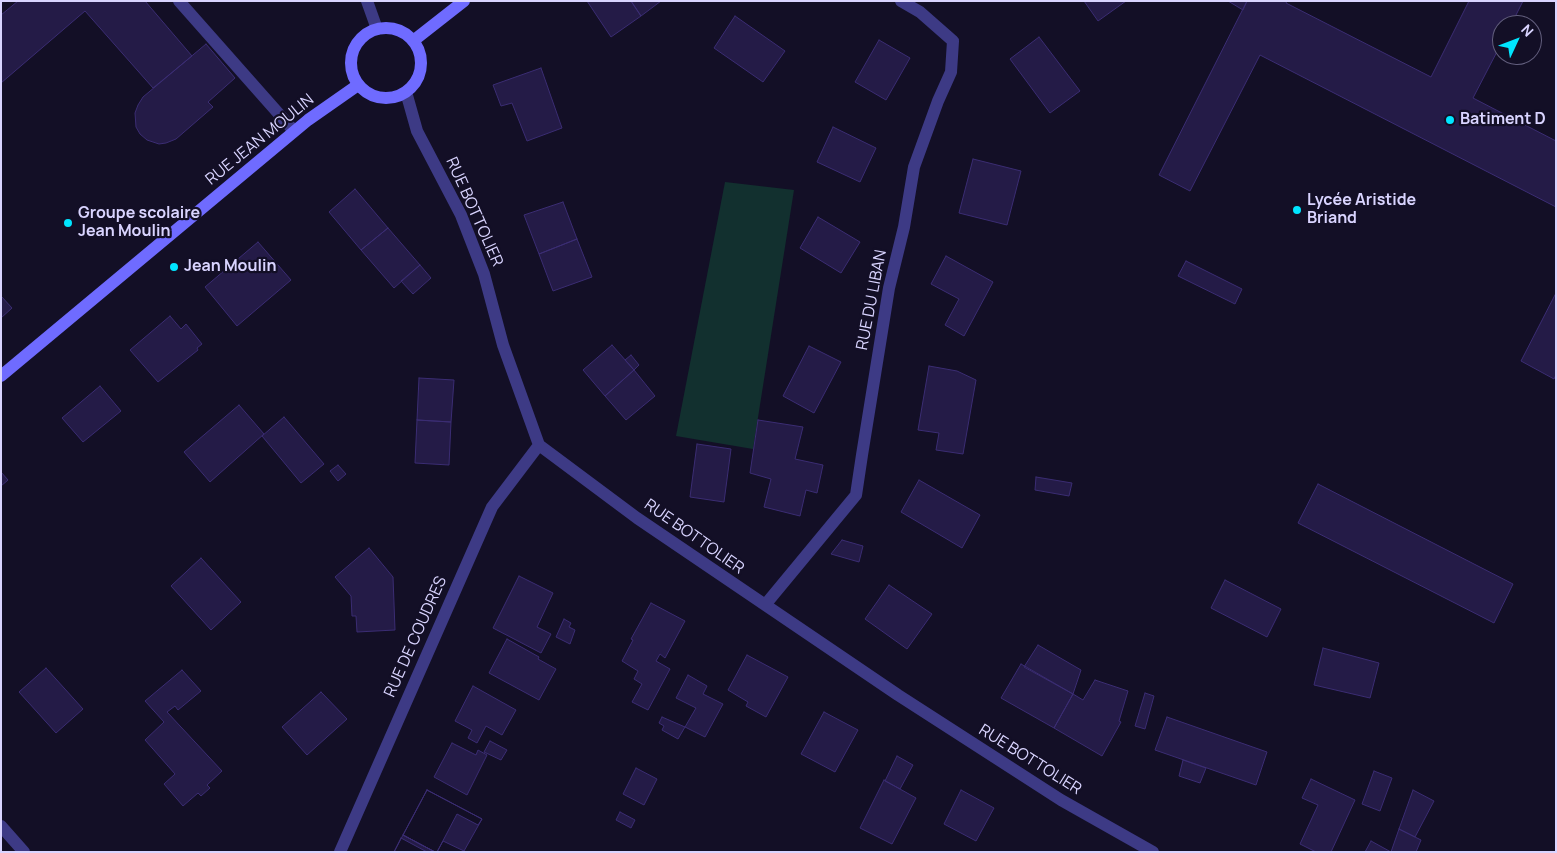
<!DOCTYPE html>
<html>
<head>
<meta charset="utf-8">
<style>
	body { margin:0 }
	#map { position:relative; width:1557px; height:853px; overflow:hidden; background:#130f26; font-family:Manrope,sans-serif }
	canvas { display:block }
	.frame { position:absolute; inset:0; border:2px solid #d9d4ff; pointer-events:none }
	.north { position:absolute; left:1492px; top:15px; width:50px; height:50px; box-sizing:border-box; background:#130f26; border:1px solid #625e7d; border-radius:50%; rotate:47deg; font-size:14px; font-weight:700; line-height:20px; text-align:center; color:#d9d4ff }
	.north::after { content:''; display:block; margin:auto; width:18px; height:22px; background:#00e5ff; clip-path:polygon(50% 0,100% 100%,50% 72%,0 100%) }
</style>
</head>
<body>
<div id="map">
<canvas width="1557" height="853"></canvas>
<div class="frame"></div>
<div class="north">N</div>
</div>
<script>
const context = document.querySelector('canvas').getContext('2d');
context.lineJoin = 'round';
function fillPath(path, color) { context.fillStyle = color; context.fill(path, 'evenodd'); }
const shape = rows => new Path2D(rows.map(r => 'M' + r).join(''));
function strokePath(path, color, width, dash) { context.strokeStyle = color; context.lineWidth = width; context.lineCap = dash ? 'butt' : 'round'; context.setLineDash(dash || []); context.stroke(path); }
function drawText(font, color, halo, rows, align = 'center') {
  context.font = font + ' Manrope,sans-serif'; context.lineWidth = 4.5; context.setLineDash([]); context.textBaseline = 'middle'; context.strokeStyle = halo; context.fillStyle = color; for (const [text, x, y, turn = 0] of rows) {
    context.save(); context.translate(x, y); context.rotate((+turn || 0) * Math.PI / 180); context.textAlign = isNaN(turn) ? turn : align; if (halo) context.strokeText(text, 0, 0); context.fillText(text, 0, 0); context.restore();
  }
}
const green = shape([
	[725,182,794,190,753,449,676,436]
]);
const building = shape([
	[18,1,145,1,192,56,153,88,85,11,1,83,1,15,18,1],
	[587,1,631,1,641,16,611,37,587,1],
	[631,1,661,1,641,16,631,1],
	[1084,1,1126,1,1098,21,1084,1],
	[1228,1,1247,1,1243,10,1228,1],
	[1247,1,1287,1,1286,3,1431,77,1469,1,1523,1,1511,25,1502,25,1502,42,1473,98,1556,141,1556,207,1260,55,1190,191,1159,175,1247,1],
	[735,16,785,51,763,82,714,48,735,16],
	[1039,37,1080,91,1050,113,1010,59,1039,37],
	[879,40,910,58,886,100,855,82,879,40],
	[206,44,235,78,208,102,213,107,176,139,166,143,159,144,147,140,140,134,136,127,135,113,138,105,143,97,206,44],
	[541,68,562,128,527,141,512,103,501,106,493,85,541,68],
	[833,127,876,148,860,182,817,162,833,127],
	[973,159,1021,171,1007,225,959,213,973,159],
	[355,189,388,228,361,250,329,212,355,189],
	[563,202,577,239,539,254,524,215,563,202],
	[818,217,860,242,841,273,800,248,818,217],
	[388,228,420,265,394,288,361,250,388,228],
	[577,239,592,277,553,291,539,254,577,239],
	[258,242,291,280,237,326,205,287,258,242],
	[946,256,993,282,964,336,945,325,959,299,931,284,946,256],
	[1186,261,1242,289,1235,304,1178,276,1186,261],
	[420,265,431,278,413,294,401,281,420,265],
	[1556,293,1556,375,1554,379,1521,361,1556,293],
	[1,296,12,308,1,318,1,296],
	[170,316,181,329,186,324,202,344,197,348,198,350,158,382,130,350,170,316],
	[612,345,634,370,605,396,583,370,612,345],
	[809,346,841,362,814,413,783,396,809,346],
	[631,355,639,365,634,370,625,360,631,355],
	[929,366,957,371,976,380,963,454,936,450,939,433,918,430,929,366],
	[634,370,655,396,626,420,605,396,634,370],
	[419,378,454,380,451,422,417,420,419,378],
	[100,386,121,411,83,442,62,418,100,386],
	[239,405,264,434,210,482,184,452,239,405],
	[284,417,324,464,301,483,262,436,284,417],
	[417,420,451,422,449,465,415,463,417,420],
	[758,420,803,427,795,459,823,465,817,493,806,490,800,516,764,507,771,479,750,473,758,420],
	[697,444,731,449,724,502,690,497,697,444],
	[338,465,346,474,338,481,330,471,338,465],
	[1,472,8,480,1,486,1,472],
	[1036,477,1072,483,1069,496,1035,490,1036,477],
	[919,480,980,515,962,548,901,512,919,480],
	[1318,484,1513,584,1494,623,1298,523,1318,484],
	[842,540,863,546,859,562,831,554,842,540],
	[369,548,393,577,395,630,357,632,356,616,352,616,351,596,335,577,369,548],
	[201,558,241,602,211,630,171,586,201,558],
	[519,576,553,593,537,627,551,634,541,653,493,628,519,576],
	[1225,580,1281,609,1267,637,1211,608,1225,580],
	[889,585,932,614,907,649,865,619,889,585],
	[651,603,685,621,665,658,660,654,656,661,670,669,648,710,632,702,642,684,634,679,638,671,622,661,633,640,631,639,651,603],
	[564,619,571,623,569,627,575,630,570,644,556,637,564,619],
	[507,639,539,657,538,659,556,669,539,700,489,673,507,639],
	[1038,645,1081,670,1073,694,1024,667,1038,645],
	[1323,648,1379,663,1370,698,1314,685,1323,648],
	[747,655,788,677,766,717,746,706,748,702,728,690,747,655],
	[1021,664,1073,694,1054,728,1001,698,1021,664],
	[46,668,83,709,56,733,19,692,46,668],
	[182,670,201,691,178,710,175,706,167,712,222,771,207,785,210,788,201,796,198,793,183,806,164,784,175,774,145,740,164,722,145,701,182,670],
	[688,675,707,686,703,694,723,704,705,737,685,727,696,708,676,698,688,675],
	[1095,680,1128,691,1119,721,1121,722,1102,756,1054,728,1073,694,1083,700,1095,680],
	[473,686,516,710,502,735,486,726,477,743,468,738,472,730,455,721,473,686],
	[321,692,347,719,307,755,282,727,321,692],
	[1145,693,1154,696,1145,729,1135,726,1145,693],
	[824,712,858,730,835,772,801,754,824,712],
	[662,717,685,727,678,739,662,730,664,726,659,723,662,717],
	[1167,717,1267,752,1256,785,1155,750,1167,717],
	[490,741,507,750,501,760,484,752,490,741],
	[452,743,476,755,478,750,487,755,467,795,434,777,452,743],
	[897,756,913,765,900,789,885,781,897,756],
	[1183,760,1206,768,1200,783,1179,776,1183,760],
	[636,768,657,779,644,805,623,794,636,768],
	[1374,771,1392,778,1380,811,1362,804,1374,771],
	[1311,779,1355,800,1331,852,1316,852,1300,844,1318,805,1302,798,1311,779],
	[884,780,916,798,892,844,860,828,884,780],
	[427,790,482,819,464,851,443,841,437,852,435,852,403,835,427,790],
	[427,790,482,819,478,825,457,814,437,852,435,852,403,835,427,790],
	[961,790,994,808,976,841,944,824,961,790],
	[1413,790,1434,801,1415,837,1399,829,1413,790],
	[620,812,635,820,631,828,616,820,620,812],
	[1399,829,1421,840,1416,852,1391,852,1399,829],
	[403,835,435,852,394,852,403,835],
	[401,838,427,852,394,852,401,838],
	[1371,841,1391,852,1365,852,1371,841]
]);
const lane = shape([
	[179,1,294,131]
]);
const street = shape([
	[367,1,377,29],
	[406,92,417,131,461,215,484,274,503,345,539,445,637,518,898,695,1061,800,1153,852],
	[765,605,856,495,862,455,889,288,904,227,914,167,938,101,951,72,953,41,920,12,901,1],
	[1,826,24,852],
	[340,852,492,507,539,445]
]);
const secondary = shape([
	'351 63a35 35 0 1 1 70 0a35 35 0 1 1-70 0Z',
	[413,41,464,1],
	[1,376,308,120,358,85]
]);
const markers = [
	[1450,120,5,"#00e5ff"],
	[1297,210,5,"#00e5ff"],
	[68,223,5,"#00e5ff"],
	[174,267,5,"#00e5ff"]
];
const poiNames = [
	["Batiment D",1460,120],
	["Lycée Aristide",1307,201],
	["Briand",1307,219],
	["Groupe scolaire",78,214],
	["Jean Moulin",78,232],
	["Jean Moulin",184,267]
];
const streetNames = [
	["RUE JEAN MOULIN",260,140,-39],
	["RUE BOTTOLIER",474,212,66],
	["RUE DU LIBAN",872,300,-79],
	["RUE BOTTOLIER",694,537,35],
	["RUE DE COUDRES",416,637,-66],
	["RUE BOTTOLIER",1030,760,32]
];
fillPath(green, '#12302f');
fillPath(building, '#241b47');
strokePath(building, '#3b2d73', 1);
strokePath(lane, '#3d3a85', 12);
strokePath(street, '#3d3a85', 12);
strokePath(secondary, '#6f6bff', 12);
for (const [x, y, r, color] of markers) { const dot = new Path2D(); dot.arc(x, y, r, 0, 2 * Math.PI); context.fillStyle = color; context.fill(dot); strokePath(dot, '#130f26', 2); }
drawText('bold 16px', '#d9d4ff', '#130f26', poiNames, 'left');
drawText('16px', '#d9d4ff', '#130f26', streetNames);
</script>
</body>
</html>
